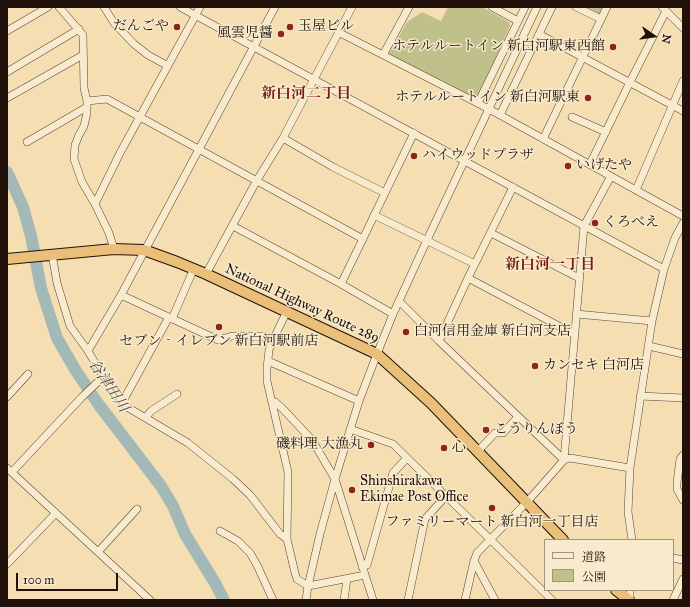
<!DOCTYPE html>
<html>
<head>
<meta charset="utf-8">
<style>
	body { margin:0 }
	#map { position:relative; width:690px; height:607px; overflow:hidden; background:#f5deb2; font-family:"IM FELL Great Primer","Noto Serif JP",serif }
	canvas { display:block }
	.frame { position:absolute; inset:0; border:8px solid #22110b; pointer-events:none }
	.legend { position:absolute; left:544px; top:539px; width:130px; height:52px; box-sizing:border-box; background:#f8eacd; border:1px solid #a2937f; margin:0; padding:5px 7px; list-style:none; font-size:12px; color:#22110b }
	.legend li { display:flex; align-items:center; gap:8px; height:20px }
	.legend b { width:20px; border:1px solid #a2937f }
	.north { position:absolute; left:634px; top:16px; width:40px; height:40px; -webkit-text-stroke:3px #f8eacd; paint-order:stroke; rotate:103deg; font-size:11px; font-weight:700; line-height:16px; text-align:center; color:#22110b }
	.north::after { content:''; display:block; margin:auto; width:14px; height:18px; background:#22110b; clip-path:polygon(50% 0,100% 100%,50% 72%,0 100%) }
	.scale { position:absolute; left:16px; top:573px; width:102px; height:18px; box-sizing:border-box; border:2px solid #22110b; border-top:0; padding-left:5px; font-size:12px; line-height:14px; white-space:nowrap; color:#22110b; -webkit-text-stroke:3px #f8eacd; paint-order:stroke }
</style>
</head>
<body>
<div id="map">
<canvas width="690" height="607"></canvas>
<div class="frame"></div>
<ul class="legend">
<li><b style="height:5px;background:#f8eacd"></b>道路</li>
<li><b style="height:11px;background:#bfc08a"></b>公園</li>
</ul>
<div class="north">N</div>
<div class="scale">100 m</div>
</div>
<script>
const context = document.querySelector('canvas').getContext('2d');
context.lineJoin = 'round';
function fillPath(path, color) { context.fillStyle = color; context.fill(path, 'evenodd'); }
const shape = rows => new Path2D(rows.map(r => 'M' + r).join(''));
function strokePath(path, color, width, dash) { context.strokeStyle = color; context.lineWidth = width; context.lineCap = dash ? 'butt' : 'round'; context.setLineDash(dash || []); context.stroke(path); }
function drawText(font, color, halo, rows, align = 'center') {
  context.font = font + ' "IM FELL Great Primer","Noto Serif JP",serif'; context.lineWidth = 3; context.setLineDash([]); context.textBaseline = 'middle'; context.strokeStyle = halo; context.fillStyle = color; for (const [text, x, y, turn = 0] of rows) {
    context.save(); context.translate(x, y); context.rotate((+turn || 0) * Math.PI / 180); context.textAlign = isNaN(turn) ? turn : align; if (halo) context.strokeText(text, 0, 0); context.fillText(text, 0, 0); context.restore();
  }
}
const green = shape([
	[448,7,482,7,509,22,510,26,477,100,390,58,389,54,407,22,422,12,441,21],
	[580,7,603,7,599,16]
]);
const river = shape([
	[7,172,23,207,31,236,41,288,57,338,76,371,99,405,161,486,173,506,185,534,215,583,224,600]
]);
const minor = shape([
	[59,7,83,35,84,88,87,101,87,113,84,126,79,135,75,145,74,159,82,182,95,204,109,233,114,249],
	[104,7,114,23,134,44,148,55,168,66],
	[180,7,664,269],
	[492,7,518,21],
	[576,7,601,19],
	[662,7,683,28],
	[7,31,48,7],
	[338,32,489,109,683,216],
	[539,34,683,111],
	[383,55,409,7],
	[7,72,79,29],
	[7,98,83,55],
	[87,101,107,99,363,239],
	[478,103,525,7],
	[500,115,552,7],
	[572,117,606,132],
	[283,138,333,167,385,193],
	[543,139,607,7],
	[27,142,87,107],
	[590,164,630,82,666,11],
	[636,190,683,81],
	[95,204,120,153,200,7],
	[374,215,475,264],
	[233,226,341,284,393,314],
	[491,233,579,278],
	[52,254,57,283,70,326,88,351,109,386,127,407,188,443,233,479,250,495,280,534,287,539],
	[206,274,257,180,283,138,352,7],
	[468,278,574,334],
	[341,284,414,133],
	[121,295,218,340,232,336,260,336,274,338],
	[399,301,439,341,564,460],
	[287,311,272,342,269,350,267,368,267,381,288,472,287,539,295,573,297,579,308,586,365,575],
	[576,314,652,321],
	[172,319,194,268],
	[439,341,468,278,513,187],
	[649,346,683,354],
	[88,351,121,295,275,7],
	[268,361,359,401],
	[640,396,683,398],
	[7,397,28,374],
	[123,401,169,317],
	[272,401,275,402,282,408,312,440,335,479,373,600],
	[146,417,151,411,177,394],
	[350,429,393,444,552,600],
	[478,451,495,433,503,433,518,417],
	[683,455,680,459,677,483,677,489,683,500],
	[564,460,584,226,611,176],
	[7,468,150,600],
	[12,472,82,397,103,377],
	[220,531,238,541,250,553,257,565,273,600],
	[632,540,628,512,630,468,652,321,664,269,675,238,683,223],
	[98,552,137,509],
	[673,558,683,560],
	[474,561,495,600],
	[7,564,56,513],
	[362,567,367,565,393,473,407,458],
	[306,600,308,586,320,534,335,479,359,401,377,354,393,314,427,240,537,7],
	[344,600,347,579],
	[408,600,425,519,446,496],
	[465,600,474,561,477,553,527,502,564,460,570,458,630,468],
	[630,600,630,590],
	[673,600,683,579]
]);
const highway = shape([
	[7,259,114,249,144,250,177,262,206,274,377,354,431,403,563,540],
	[616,590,629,600]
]);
const markers = [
	[177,27,4,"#8f2418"],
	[290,27,4,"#8f2418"],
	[281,34,4,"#8f2418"],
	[613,47,4,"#8f2418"],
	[588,98,4,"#8f2418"],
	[414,156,4,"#8f2418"],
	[568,166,4,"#8f2418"],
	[595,223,4,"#8f2418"],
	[219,327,4,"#8f2418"],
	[406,332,4,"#8f2418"],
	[535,366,4,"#8f2418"],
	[486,430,4,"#8f2418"],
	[371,445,4,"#8f2418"],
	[444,448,4,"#8f2418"],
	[352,490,4,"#8f2418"],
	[492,508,4,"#8f2418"]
];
const poiNames = [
	["だんごや",169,27,"right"],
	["玉屋ビル",298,27],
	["風雲児醤",273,34,"right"],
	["ホテルルートイン 新白河駅東西館",605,47,"right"],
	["ホテルルートイン 新白河駅東",580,98,"right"],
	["ハイウッドプラザ",422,156],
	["いげたや",576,166],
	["くろべえ",603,223],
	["白河信用金庫 新白河支店",414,332],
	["セブン‐イレブン 新白河駅前店",219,342,"center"],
	["カンセキ 白河店",543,366],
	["こうりんぼう",494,430],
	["磯料理 大漁丸",363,445,"right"],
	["心",452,448],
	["Shinshirakawa",360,482],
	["Ekimae Post Office",360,498],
	["ファミリーマート 新白河一丁目店",492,523,"center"]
];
const streetNames = [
	["National Highway Route 289",302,304,25]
];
const neighbourhoodNames = [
	["新白河二丁目",306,94],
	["新白河一丁目",550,265]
];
const waterNames = [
	["谷津田川",108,386,56]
];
fillPath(green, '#bfc08a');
strokePath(river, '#a2b9b8', 12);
strokePath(minor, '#574435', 8);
strokePath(highway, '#22110b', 12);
strokePath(minor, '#f8eacd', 7);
strokePath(highway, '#eabf79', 10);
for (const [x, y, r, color] of markers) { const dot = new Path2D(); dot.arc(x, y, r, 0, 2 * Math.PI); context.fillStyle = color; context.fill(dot); strokePath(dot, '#f8eacd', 1.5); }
drawText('14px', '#22110b', '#f8eacd', poiNames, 'left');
drawText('14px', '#22110b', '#f8eacd', streetNames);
drawText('bold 15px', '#7a1f14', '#f8eacd', neighbourhoodNames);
drawText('italic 15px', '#4f4c48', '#f8eacd', waterNames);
</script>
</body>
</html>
